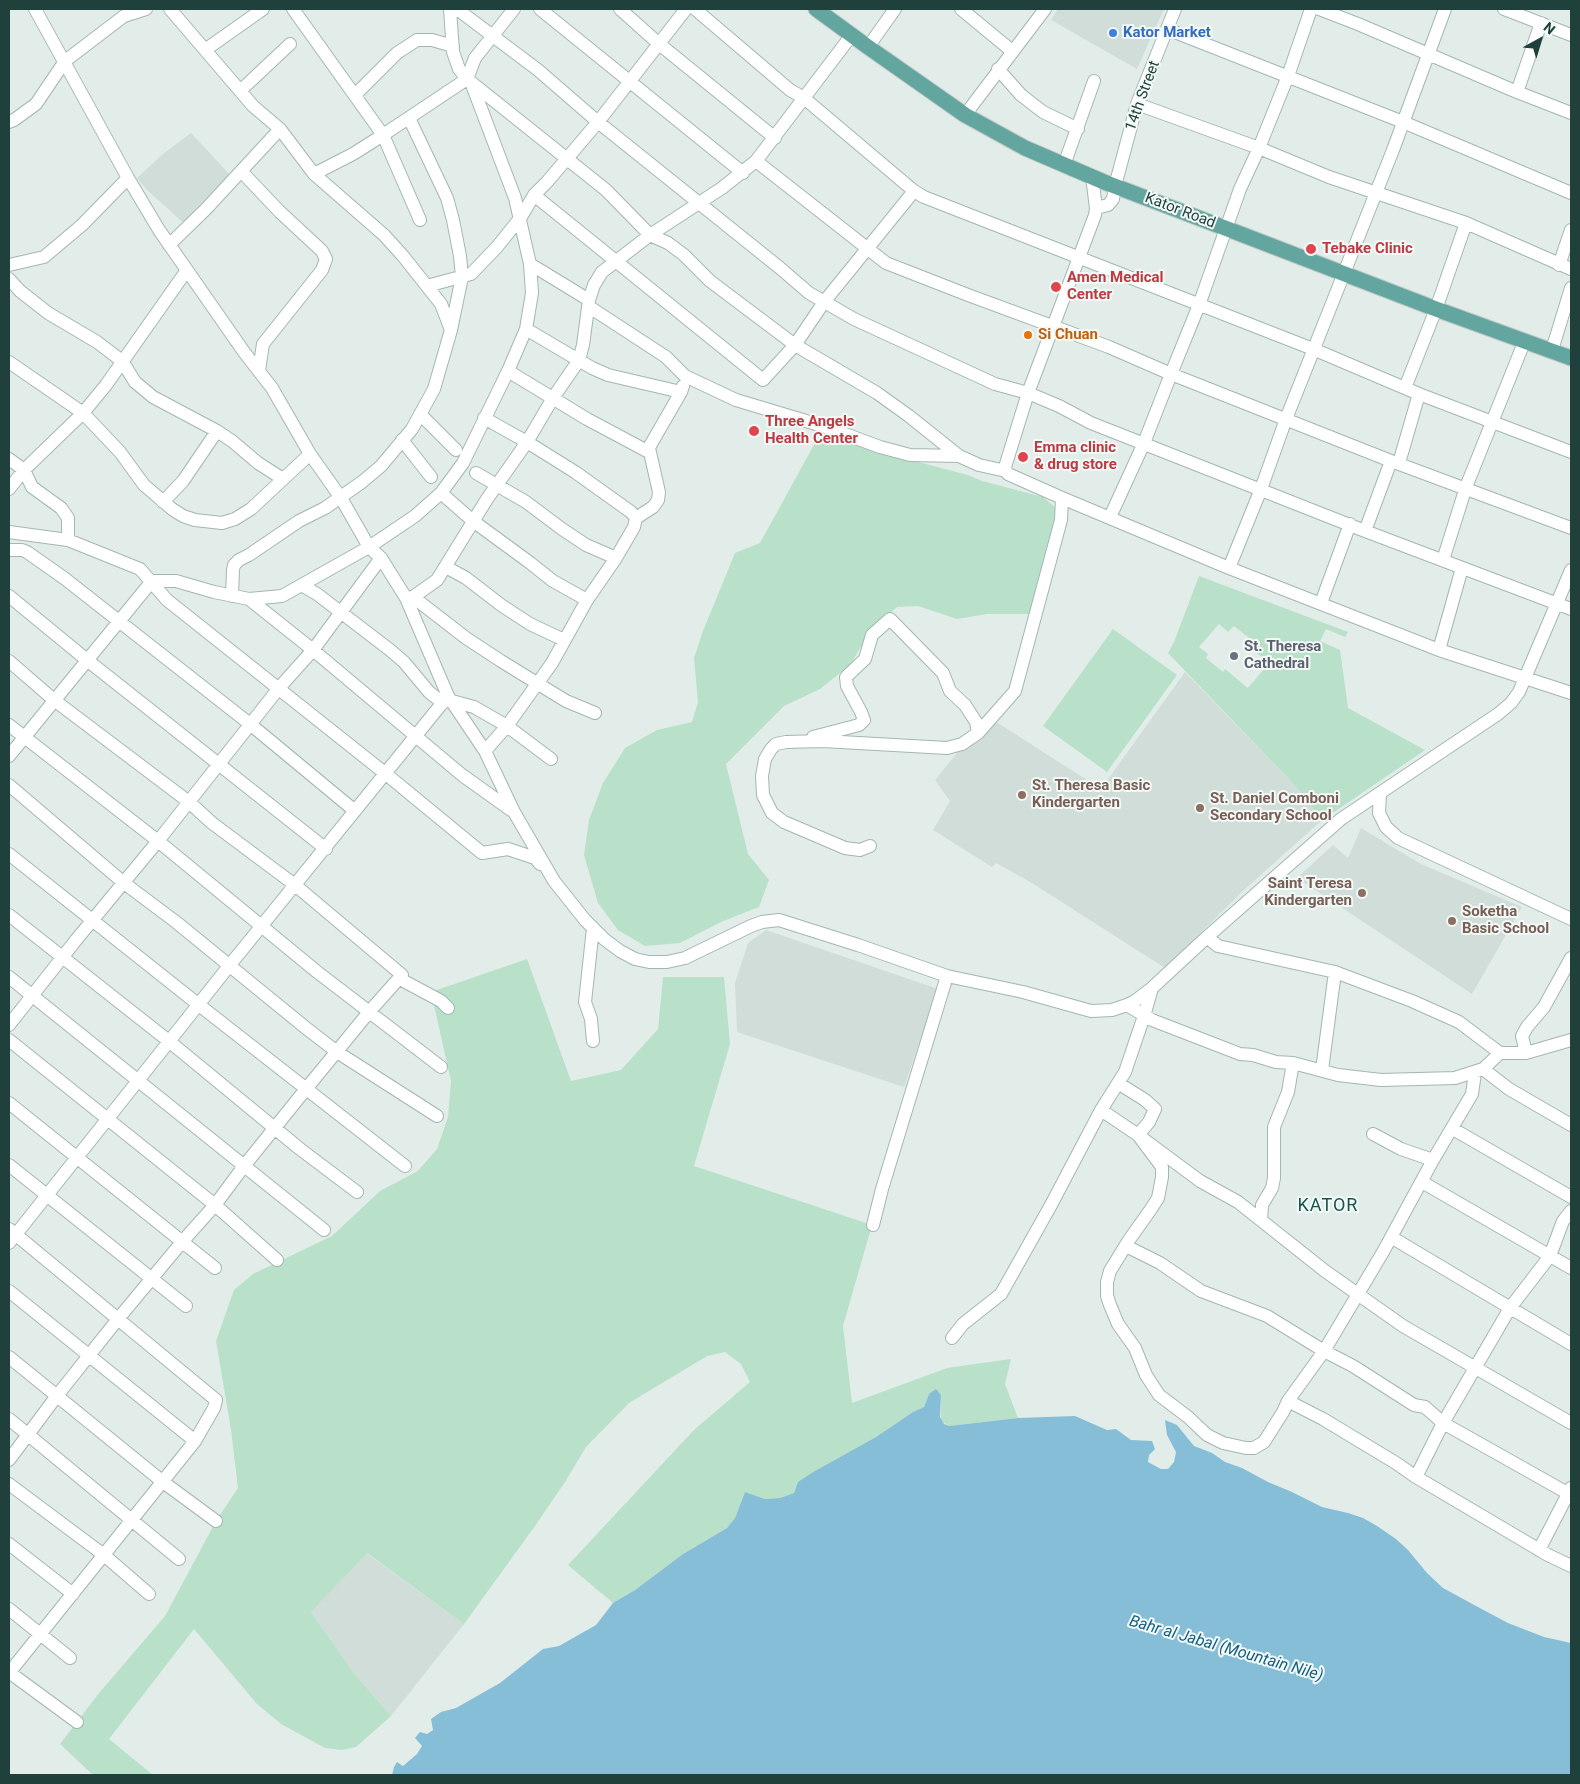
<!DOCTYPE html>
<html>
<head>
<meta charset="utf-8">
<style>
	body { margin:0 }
	#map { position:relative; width:1580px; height:1784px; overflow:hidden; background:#e2edea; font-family:Roboto,sans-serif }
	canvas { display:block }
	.frame { position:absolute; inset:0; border:10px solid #20403c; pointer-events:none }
	.north { position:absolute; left:1515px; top:15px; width:50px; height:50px; -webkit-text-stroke:4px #f3f9f7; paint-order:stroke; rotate:39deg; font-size:14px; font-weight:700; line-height:20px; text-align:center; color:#20403c }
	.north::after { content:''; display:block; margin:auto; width:18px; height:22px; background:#20403c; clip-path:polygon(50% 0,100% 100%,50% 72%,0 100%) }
</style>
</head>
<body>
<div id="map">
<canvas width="1580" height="1784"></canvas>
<div class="frame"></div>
<div class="north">N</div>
</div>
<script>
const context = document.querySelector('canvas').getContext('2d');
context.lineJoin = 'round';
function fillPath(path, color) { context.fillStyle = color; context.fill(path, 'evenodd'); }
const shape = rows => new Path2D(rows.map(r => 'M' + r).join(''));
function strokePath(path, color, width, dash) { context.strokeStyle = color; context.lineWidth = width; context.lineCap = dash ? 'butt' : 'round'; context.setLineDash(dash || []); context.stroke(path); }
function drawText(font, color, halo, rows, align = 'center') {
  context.font = font + ' Roboto,sans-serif'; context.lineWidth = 4; context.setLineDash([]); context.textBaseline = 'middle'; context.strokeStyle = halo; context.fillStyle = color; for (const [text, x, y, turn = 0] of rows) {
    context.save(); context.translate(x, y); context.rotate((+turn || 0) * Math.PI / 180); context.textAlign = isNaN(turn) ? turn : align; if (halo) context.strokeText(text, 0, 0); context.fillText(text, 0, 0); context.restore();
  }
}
const built = shape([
	[1058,9,1164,9,1137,69,1051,20],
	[191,133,232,177,187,226,147,190,137,178,163,154],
	[1185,672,1304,795,1321,821,1245,889,1165,968,1032,883,996,863,992,867,933,830,950,801,935,780,987,716,1101,789],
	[1361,828,1421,864,1522,907,1472,994,1297,878,1333,845,1348,858],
	[766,930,938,989,904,1087,737,1032,735,983,748,943],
	[366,1553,464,1624,391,1716,353,1672,311,1612]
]);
const green = shape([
	[821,432,880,452,968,475,982,481,1043,497,1056,508,1052,543,1031,614,987,614,957,619,918,606,897,607,870,632,850,665,820,689,784,706,726,764,748,854,769,880,759,907,721,922,680,943,645,946,618,930,598,903,584,855,589,820,603,783,625,748,657,730,692,722,698,702,694,658,703,631,735,553,760,543],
	[1199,576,1348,632,1345,637,1326,629,1320,641,1340,650,1348,708,1425,750,1321,821,1304,795,1168,653,1174,642],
	[1219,624,1228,632,1234,626,1249,638,1245,643,1269,663,1248,688,1225,669,1223,672,1206,658,1208,654,1199,647],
	[1113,629,1177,675,1107,772,1043,726],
	[527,959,571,1081,621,1070,658,1029,663,977,724,977,730,1044,694,1166,872,1225,843,1326,852,1403,947,1368,1011,1359,1005,1384,1018,1418,949,1426,941,1421,941,1395,939,1392,929,1394,924,1407,913,1412,876,1437,813,1472,794,1493,780,1498,765,1499,745,1492,735,1518,727,1528,683,1554,635,1590,613,1603,568,1565,694,1430,750,1382,741,1364,725,1352,707,1356,629,1403,586,1447,565,1482,535,1526,464,1624,367,1553,311,1612,353,1672,391,1716,356,1747,342,1750,325,1748,281,1724,257,1704,194,1629,109,1739,153,1775,93,1775,60,1744,100,1692,165,1616,216,1521,238,1488,231,1430,216,1341,234,1290,253,1274,332,1236,380,1191,418,1171,437,1149,448,1117,451,1081,431,992]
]);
const water = shape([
	[936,1389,941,1395,940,1417,944,1424,949,1426,1018,1418,1075,1416,1107,1430,1116,1429,1131,1440,1152,1441,1155,1449,1149,1455,1148,1462,1161,1469,1168,1469,1174,1462,1176,1452,1167,1435,1165,1420,1177,1425,1194,1446,1212,1453,1225,1462,1242,1468,1268,1482,1292,1492,1322,1507,1348,1513,1363,1518,1377,1526,1396,1539,1408,1550,1427,1573,1443,1588,1476,1606,1508,1623,1544,1637,1571,1643,1571,1775,392,1775,394,1767,397,1762,403,1766,417,1754,422,1746,415,1738,420,1732,427,1734,433,1730,431,1719,441,1712,456,1708,500,1683,543,1649,559,1646,596,1625,613,1603,635,1590,683,1554,727,1528,735,1518,745,1492,765,1499,780,1498,794,1493,798,1482,813,1472,876,1437,913,1412,924,1407,929,1394]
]);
const minor = shape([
	[35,9,128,178,159,230,244,352,272,388,310,454,341,498,369,547,381,558,406,598,448,696,485,751,514,812,554,881,585,920,604,939,620,951,635,959,649,962,667,962,685,958,751,926,762,922,779,920,858,945,947,976,1023,992,1091,1011,1112,1010,1127,1005,1135,1001,1152,988,1207,937,1341,819,1498,714,1511,703,1519,692,1571,570],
	[170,9,253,106,280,129,314,174,384,235,403,256,441,304,451,330,434,389,412,429,381,466,362,482,325,508,299,521,249,555,239,560,234,565,233,570,232,596],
	[293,9,383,135,420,220],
	[450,9,453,52,459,69,467,79,606,190,650,235,668,243,684,255,710,281,795,345,877,393,909,416,959,456,979,465,1006,471],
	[457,9,538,70,598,122,780,268,809,293,854,319,995,384,1028,393,1059,406,1091,423,1365,531,1571,609],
	[540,9,743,173],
	[620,9,658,43,775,138],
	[695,9,790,90,804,98,914,191,924,197,1313,349,1419,394,1571,452],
	[961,9,1012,51],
	[1319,9,1358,24,1517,92,1571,113],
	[1504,9,1571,35],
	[1167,29,1403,122,1571,193],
	[868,47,895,9],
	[205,50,263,9],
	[998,69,1021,95,1043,112,1078,129],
	[240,91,290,44],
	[1517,92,1541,23],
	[355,95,397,53,417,40,432,40,453,46],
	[1137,104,1259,148,1329,177,1466,223,1571,269],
	[965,115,1045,9],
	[409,118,447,198,453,220,460,256,462,277,451,330],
	[9,122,14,120,36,104,65,61,124,16,146,9],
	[756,161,886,263,968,295,1109,347,1171,374,1391,461,1571,528],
	[1064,165,1094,81],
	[241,171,280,212,322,251,326,259,322,270,263,344,259,370],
	[314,174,353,154,383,135,467,79,475,58,514,9],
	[1092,177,1096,208,1095,215,1028,393,1005,467,1006,471,1008,474,1062,498,1229,568,1439,650,1571,693],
	[534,195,763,380,795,345,824,302,914,191],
	[1096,208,1108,205,1113,199,1115,186,1137,104,1175,9],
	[169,245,206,209,280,129],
	[530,264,589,300],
	[9,265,44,257,82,225,128,178],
	[1559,265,1571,230],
	[9,279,20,291,48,313,97,342,122,361,135,382,153,397,217,431,232,441,258,463,283,479],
	[427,286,471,274,497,247,521,217,534,195,547,182,598,122,686,9],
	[588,306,666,357,685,376,736,400,826,427,880,447,910,455,959,456],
	[526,329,592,368,608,375,681,392,683,386],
	[1552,350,1571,288],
	[9,362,83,413,120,452,144,485,172,509,183,516,195,520,222,523,235,519,251,509,310,454],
	[508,371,587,419,647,451,681,392],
	[1405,388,1436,309,1466,223],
	[420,414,456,450],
	[484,418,527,442,575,472,631,512,636,518,634,527,616,558,587,600,552,663,507,726,485,751],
	[402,440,431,477],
	[9,459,24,470,32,487,61,508,68,518,68,540],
	[1399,463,1419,394],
	[476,473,526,502,562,529,586,545,616,558],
	[9,489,24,470,83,413,106,385,187,270],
	[441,493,473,521,529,562,553,581,587,600],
	[163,502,183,481,217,431],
	[1110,517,1144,443,1171,374,1199,305,1240,189,1259,148,1288,76,1311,9],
	[636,518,653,507,658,500,659,492,649,448],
	[1365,531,1391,461],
	[9,532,68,540,140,569,167,600,386,774,482,853,508,849,535,858,540,864],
	[9,550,22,550,27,552,64,578,250,724,355,811],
	[1443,560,1466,487,1525,340],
	[446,567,466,578,501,605,530,624,564,640],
	[1229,568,1261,489,1286,419,1393,150,1445,9],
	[152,581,176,581,214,592,249,599,282,596,369,547,415,516,441,493,463,463,508,371,526,329,532,293,530,264,515,198,471,82],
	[303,586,317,594,390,650,404,662,429,692,443,703],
	[9,596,87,660,326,849],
	[413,597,466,638,501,661,566,701,595,713],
	[406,598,413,597,437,580,487,499,527,442,553,398,579,360,583,345,589,300,594,285,602,272,650,235,722,188,756,161,851,36],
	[249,599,313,650,462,775,511,810],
	[1321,603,1350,524],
	[1439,650,1462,568],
	[9,661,54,700,189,802,212,823,295,885,402,975,369,1012,306,1089,244,1166,215,1205,182,1242,118,1319,56,1397,9,1460],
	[452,701,474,707,507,726,551,759],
	[9,725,158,841,316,971,441,1067],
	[813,737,859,725,864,720,861,712,847,686,846,677,865,659,872,635,890,619,943,673,950,691,965,705,976,722,978,733],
	[9,756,152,581],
	[9,785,124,883,176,922,306,1028,337,1052,437,1116],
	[1380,794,1379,813,1386,827,1398,838,1571,919],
	[870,846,860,850,845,848,784,822,772,813,763,795,762,776,765,759,771,749,776,744,786,742,823,741,947,748,962,744,978,733,1015,691,1061,520,1062,498],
	[9,854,199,1005,405,1166],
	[9,915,170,1042,300,1149,357,1192],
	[589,924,593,928,585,1002,591,1019,593,1041],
	[1207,937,1218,946,1335,972,1412,1001,1459,1022,1500,1053],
	[9,977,324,1230],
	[400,979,441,1001,448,1008],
	[1127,1005,1152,1020,1240,1054,1253,1055,1276,1062,1293,1063,1338,1075,1381,1080,1455,1078,1483,1069,1500,1053,1526,1053,1571,1040],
	[9,1025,76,940,158,841,279,688,313,650,381,558],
	[9,1040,215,1205,277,1260],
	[1526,1053,1522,1036,1527,1027,1544,1007,1571,958],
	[1483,1069,1509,1089,1571,1125],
	[1322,1070,1335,972],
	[1118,1083,1145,1100,1155,1109,1149,1122,1138,1135,1162,1167,1162,1177,1158,1198,1151,1209,1129,1240,1110,1271,1107,1282,1107,1296,1110,1305,1118,1324,1135,1348,1146,1375,1159,1395,1188,1417,1207,1435,1223,1443,1246,1448,1254,1448,1264,1442,1283,1412,1288,1401,1324,1351,1383,1252,1433,1160,1472,1094,1475,1073],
	[9,1103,215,1268],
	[1101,1110,1138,1135,1200,1181,1238,1202,1325,1271,1403,1326,1571,1423],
	[1453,1129,1571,1197],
	[1373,1134,1401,1149,1433,1160],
	[9,1165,186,1306],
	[1422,1182,1571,1268],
	[1261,1220,1262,1205,1272,1188,1274,1178,1274,1127,1288,1092,1293,1063],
	[873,1225,882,1189,947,976],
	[9,1229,216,1400,214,1408,195,1441,9,1673],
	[1391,1237,1571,1344],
	[9,1243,229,966,448,696],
	[1126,1246,1160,1263,1201,1291,1267,1316,1324,1351,1353,1366,1414,1405,1425,1407,1443,1423,1571,1495],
	[9,1291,195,1441],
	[952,1338,963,1324,1001,1294,1051,1205,1101,1110,1125,1072,1144,1016,1152,988],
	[9,1357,163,1482,216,1521],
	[1288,1401,1323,1419,1396,1463,1416,1477,1548,1555,1571,1566],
	[9,1419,179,1559],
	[1416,1477,1443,1423,1510,1308,1550,1256,1563,1221,1571,1211],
	[9,1484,104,1555,149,1594],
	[9,1544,73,1594],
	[1539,1550,1571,1488],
	[9,1609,70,1658],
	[9,1672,77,1722]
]);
const major = shape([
	[816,9,868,47,965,115,1025,148,1104,182,1225,228,1436,309,1571,358]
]);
const markers = [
	[1113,33,5,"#3f7fe0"],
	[1311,249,6,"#e0444e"],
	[1056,287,6,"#e0444e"],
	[1028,335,5,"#e8710a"],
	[754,431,6,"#e0444e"],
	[1023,457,6,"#e0444e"],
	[1234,656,5,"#6b7280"],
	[1022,795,5,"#8d6e63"],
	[1200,808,5,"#8d6e63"],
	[1362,893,5,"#8d6e63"],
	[1452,921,5,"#8d6e63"]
];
const shopNames = [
	["Kator Market",1123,33]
];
const streetNames = [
	["14th Street",1143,96,-70],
	["Kator Road",1180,211,21]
];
const healthNames = [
	["Tebake Clinic",1322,249],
	["Amen Medical",1067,278],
	["Center",1067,295],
	["Three Angels",765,422],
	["Health Center",765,439],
	["Emma clinic",1034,448],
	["& drug store",1034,465]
];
const foodNames = [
	["Si Chuan",1038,335]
];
const worshipNames = [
	["St. Theresa",1244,647],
	["Cathedral",1244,664]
];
const educationNames = [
	["St. Theresa Basic",1032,786],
	["Kindergarten",1032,803],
	["St. Daniel Comboni",1210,799],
	["Secondary School",1210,816],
	["Saint Teresa",1352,884,"right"],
	["Kindergarten",1352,901,"right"],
	["Soketha",1462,912],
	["Basic School",1462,929]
];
const waterNames = [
	["Bahr al Jabal (Mountain Nile)",1226,1649,16]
];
const quarterNames = [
	["KATOR",1328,1206]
];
fillPath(built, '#d0ddd9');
fillPath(green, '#b9e0c9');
fillPath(water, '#86bed7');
strokePath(minor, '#a4b6b2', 14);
strokePath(major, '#c1cac8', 17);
strokePath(minor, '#fff', 12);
strokePath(major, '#63a69f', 15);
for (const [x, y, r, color] of markers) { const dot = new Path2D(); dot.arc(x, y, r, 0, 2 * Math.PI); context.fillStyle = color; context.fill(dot); strokePath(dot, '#f3f9f7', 2); }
drawText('bold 15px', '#366cbe', '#f3f9f7', shopNames, 'left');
drawText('15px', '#20403c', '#f3f9f7', streetNames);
drawText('bold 15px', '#be3a42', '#f3f9f7', healthNames, 'left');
drawText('bold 15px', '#c56008', '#f3f9f7', foodNames, 'left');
drawText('bold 15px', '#5b616d', '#f3f9f7', worshipNames, 'left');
drawText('bold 15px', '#785e54', '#f3f9f7', educationNames, 'left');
drawText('italic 16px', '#155f81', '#f3f9f7', waterNames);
context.letterSpacing = '1px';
drawText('18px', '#1a544e', '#f3f9f7', quarterNames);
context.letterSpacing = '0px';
</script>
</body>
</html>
